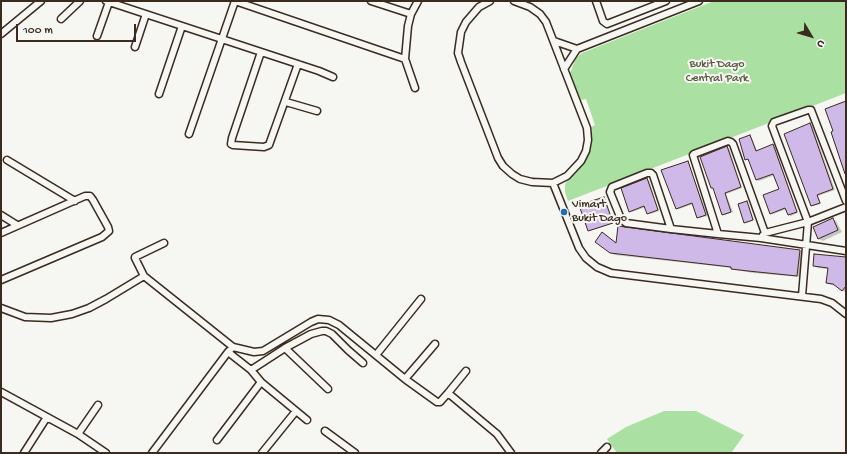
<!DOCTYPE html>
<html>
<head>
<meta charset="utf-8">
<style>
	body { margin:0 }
	#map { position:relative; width:847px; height:454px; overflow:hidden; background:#f6f6f2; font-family:"Gochi Hand",sans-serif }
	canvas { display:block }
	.frame { position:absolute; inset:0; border:2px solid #3b2a1e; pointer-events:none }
	.north { position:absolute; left:791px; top:16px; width:40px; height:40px; -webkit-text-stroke:3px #f6f6f2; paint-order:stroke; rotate:128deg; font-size:11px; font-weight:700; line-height:16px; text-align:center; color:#3b2a1e }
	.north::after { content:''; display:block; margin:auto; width:14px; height:18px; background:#3b2a1e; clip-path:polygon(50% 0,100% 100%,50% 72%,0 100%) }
	.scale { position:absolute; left:16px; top:24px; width:120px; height:18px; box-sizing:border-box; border:2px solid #3b2a1e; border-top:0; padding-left:5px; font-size:12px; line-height:14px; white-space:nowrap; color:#3b2a1e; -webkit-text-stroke:3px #f6f6f2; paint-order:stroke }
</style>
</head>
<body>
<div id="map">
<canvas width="847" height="454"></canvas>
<div class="frame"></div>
<div class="north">U</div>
<div class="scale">100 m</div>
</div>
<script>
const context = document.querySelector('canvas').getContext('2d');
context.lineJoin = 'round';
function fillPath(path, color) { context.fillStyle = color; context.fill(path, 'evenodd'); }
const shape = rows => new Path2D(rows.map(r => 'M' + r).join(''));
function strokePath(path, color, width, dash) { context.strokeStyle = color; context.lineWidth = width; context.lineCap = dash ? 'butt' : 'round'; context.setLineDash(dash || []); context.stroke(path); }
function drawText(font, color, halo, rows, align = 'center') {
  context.font = font + ' "Gochi Hand",sans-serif'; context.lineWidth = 4; context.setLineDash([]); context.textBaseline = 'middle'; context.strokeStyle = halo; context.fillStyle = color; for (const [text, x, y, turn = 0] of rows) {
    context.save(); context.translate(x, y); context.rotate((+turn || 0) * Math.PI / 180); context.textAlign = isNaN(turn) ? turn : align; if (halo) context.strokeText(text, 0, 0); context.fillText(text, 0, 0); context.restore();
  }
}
const green = shape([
	[714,1,846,1,846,93,568,201,565,192,565,184,577,170,585,160,590,149,591,140,590,128,595,125,586,99,581,100,570,73,576,58,582,53],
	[664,411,696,411,744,435,731,453,617,453,607,439,626,427]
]);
const shadow = shape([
	[810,124,812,125,835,190,818,196,821,204,813,206,812,205],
	[750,136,752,138,757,151,773,145,775,147,798,213,791,216,788,215,787,209,773,214,770,213,780,190,775,175,759,181,757,180,750,160,746,159],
	[727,147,729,148,742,188,726,194,733,212,725,215,723,214,714,189,712,188],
	[688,163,689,164,708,216,700,218,698,217,693,204,679,209,677,208],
	[647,179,649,180,659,211,650,214,646,207,632,212,630,211],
	[603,198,605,199,614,223,590,231,589,230],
	[747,202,748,203,754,220,747,223,745,222],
	[833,219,836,221,842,232,823,241,819,239,814,227],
	[617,244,800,251,804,253,801,277,753,273,736,270,733,268,615,255,610,253],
	[846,258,846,293,837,286,831,285,827,283,828,269,818,268,814,265]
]);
const building = shape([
	[846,101,846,174,845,174,831,132,833,131,825,109,846,101],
	[810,123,833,189,817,195,820,203,811,206,784,134,810,123],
	[750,135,756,151,773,144,797,212,788,215,785,208,770,214,763,195,779,189,773,174,756,180,748,159,745,160,739,139,750,135],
	[727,146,741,187,725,193,731,212,722,215,713,188,711,188,700,157,727,146],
	[688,161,706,215,697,218,692,203,676,209,661,170,688,161],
	[647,178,658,210,647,214,644,206,629,212,621,188,647,178],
	[604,197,613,223,588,231,579,205,604,197],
	[747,201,753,220,744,223,738,204,747,201],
	[833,218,838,230,818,239,813,227,833,218],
	[618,226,800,250,797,276,748,271,731,269,731,267,610,253,595,242,602,232,616,243,618,226],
	[814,254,846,257,846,286,842,291,833,284,826,283,828,268,813,266,814,254]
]);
const minor = shape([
	[106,1,319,71,333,77],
	[235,1,405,59],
	[371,1,411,14],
	[490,1,479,7,466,22,461,32,458,53,461,62,498,158,503,166,512,174,520,179,532,182,553,183,567,176,581,161,586,151,588,140,587,128,546,22,540,14,530,7,514,1],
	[596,1,603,21,607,24,666,1],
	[61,19,80,1],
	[1,34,41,1],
	[97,36,109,2],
	[554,41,577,49],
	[135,47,146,14],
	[261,52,232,138,231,144,233,145,264,147,269,145,298,64],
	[564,69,577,49,699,1],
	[415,88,405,59,408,26,411,14,418,1],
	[159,94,182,26],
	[286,102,317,111],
	[189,134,235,1],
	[7,160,75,201],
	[553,183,579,248,586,258,597,267,611,273,821,299,832,303,846,314],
	[1,215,17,225],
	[671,229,653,175,651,173,647,173,612,187,610,192,621,219,626,223,671,229,718,234,761,238,846,251],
	[1,233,85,196,90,196,93,200,108,227,109,231,102,237,1,280],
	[718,234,693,155,694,154,728,141,731,142,733,144,765,233],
	[763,235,765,233,808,222,846,207],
	[164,243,135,257,135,258,144,276,233,347,254,352,263,351,311,322,318,319,329,320,339,325,405,379,437,402,440,402,448,393,466,371],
	[802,296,808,222,772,126,774,122,808,110,811,110,846,201],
	[1,308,25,317,51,318,72,314,89,308,106,299,144,276],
	[233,347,228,352,251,370,285,348,311,334,322,331,326,331,332,334,348,350,363,363],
	[285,348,328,389],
	[376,355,421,299],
	[251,370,261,382],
	[405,379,435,344],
	[1,392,78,434,106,453],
	[448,393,497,434,511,453],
	[325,431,355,453],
	[78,434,98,405],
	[217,440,261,382,307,420],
	[24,453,47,417],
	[152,453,228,352],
	[262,453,296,411],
	[601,453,607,447]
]);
const markers = [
	[564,212,4,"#1f6fb2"]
];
const parkNames = [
	["Bukit Dago",717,65],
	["Central Park",717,79]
];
const poiNames = [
	["Vimart",572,205],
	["Bukit Dago",572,219]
];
fillPath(green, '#aae0a2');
fillPath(shadow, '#0003');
fillPath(building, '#cfb9e8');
strokePath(building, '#3b2a1e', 1);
strokePath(minor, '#3b2a1e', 9);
strokePath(minor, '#f6f6f2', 6);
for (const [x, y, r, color] of markers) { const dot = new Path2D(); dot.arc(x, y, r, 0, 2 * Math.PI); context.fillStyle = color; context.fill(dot); strokePath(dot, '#f6f6f2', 1.5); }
drawText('12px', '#57583f', '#f6f6f2', parkNames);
drawText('12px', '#3b2a1e', '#f6f6f2', poiNames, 'left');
</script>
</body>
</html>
